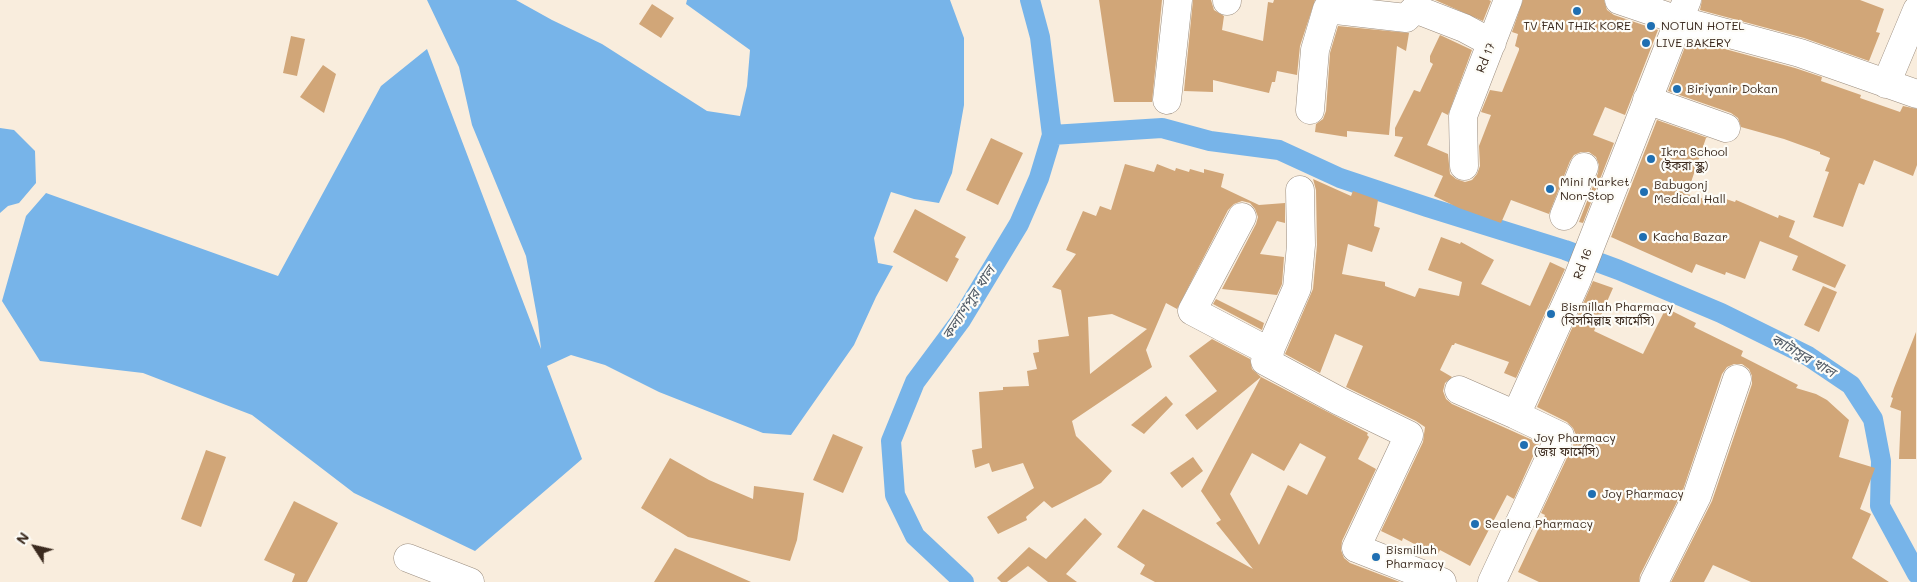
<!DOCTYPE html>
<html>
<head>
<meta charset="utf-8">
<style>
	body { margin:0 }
	#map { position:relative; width:1917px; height:582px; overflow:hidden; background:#f9eddd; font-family:Mali,sans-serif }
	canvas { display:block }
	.north { position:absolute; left:10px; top:522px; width:50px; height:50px; -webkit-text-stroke:4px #fdfcf7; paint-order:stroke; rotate:305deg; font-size:14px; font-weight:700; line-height:20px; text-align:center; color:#3b2a1e }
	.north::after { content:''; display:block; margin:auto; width:18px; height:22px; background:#3b2a1e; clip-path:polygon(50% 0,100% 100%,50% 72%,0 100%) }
</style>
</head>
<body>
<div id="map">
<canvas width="1917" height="582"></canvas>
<div class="north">N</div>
</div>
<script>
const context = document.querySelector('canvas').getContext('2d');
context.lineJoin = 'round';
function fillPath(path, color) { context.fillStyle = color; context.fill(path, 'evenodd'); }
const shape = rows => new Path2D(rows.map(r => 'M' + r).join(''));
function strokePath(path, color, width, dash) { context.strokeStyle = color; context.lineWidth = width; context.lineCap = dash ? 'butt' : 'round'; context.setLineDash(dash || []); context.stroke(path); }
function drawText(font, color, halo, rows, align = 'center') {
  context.font = font + ' Mali,"Noto Sans Bengali",sans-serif'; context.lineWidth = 4.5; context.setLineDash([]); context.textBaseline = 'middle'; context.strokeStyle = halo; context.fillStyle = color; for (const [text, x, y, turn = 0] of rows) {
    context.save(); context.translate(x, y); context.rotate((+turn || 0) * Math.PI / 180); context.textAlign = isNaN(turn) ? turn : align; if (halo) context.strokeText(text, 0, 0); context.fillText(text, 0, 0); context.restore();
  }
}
const water = shape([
	[427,0,516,0,552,20,602,44,707,111,740,116,747,86,750,50,686,4,687,0,950,0,964,38,964,105,952,173,939,203,914,199,891,192,874,238,878,263,893,266,876,297,854,345,791,435,763,433,659,392,605,365,571,355,547,366,582,459,475,551,354,493,252,415,143,373,40,361,2,301,26,216,46,193,278,276,381,86,427,49,541,349,538,322,526,256,472,125,459,67],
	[0,128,14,130,35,151,36,183,19,203,8,206,0,213]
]);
const canal = shape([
	[1052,135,1162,128,1210,141,1279,150,1340,178,1427,207,1565,250,1619,270,1721,313,1808,356,1851,385,1873,419,1881,461,1880,506,1917,574],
	[964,582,915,536,895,495,891,441,915,382,961,320,1019,224,1039,178,1052,135,1040,37,1030,0]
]);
const building = shape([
	[1099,0,1162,0,1152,102,1114,102],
	[1193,0,1211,0,1214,10,1224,16,1222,30,1263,41,1268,2,1273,3,1274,0,1315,0,1300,46,1297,75,1277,71,1275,82,1272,82,1269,93,1213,80,1213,92,1184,91],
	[1435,0,1489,0,1491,1,1483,21],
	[1523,0,1604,0,1607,10,1614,15,1658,30,1625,115,1605,107,1593,135,1614,143,1583,223,1579,222,1598,173,1599,165,1596,157,1589,152,1581,152,1574,155,1570,161,1549,214,1511,200,1501,223,1459,208,1434,196,1443,176,1394,156,1403,137,1395,136,1395,128,1414,90,1420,92,1433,64,1430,62,1430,56,1440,35,1472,50,1448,115,1442,112,1427,145,1448,154,1450,174,1456,179,1465,182,1472,180,1477,174,1480,166,1479,146,1491,115,1481,112,1490,90,1502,92,1519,50,1519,48,1515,46,1518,34,1512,32],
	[1702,0,1860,0,1884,9,1876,32,1880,33,1869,61,1804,38,1700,10],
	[652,4,674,18,661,38,639,24],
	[1338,26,1409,33,1406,51,1397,46,1389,135,1347,131,1347,137,1315,132,1316,124,1323,119,1326,111,1330,53],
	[291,36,305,39,297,76,283,73],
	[1688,39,1795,68,1822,77,1821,81,1861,95,1860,98,1900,112,1903,106,1917,109,1917,165,1913,176,1874,160,1864,185,1859,183,1843,227,1813,217,1829,172,1825,171,1830,158,1820,154,1820,152,1784,139,1741,127,1738,118,1731,113,1668,91],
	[323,65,336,74,324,113,300,97],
	[1657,120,1708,138,1706,138,1687,194,1715,202,1717,196,1735,202,1736,200,1778,218,1779,215,1795,221,1789,237,1846,265,1835,288,1792,270,1798,256,1760,241,1745,279,1726,272,1725,275,1696,264,1692,273,1611,237],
	[991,138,1023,153,998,205,966,190],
	[1125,164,1154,172,1157,164,1175,171,1176,168,1189,172,1190,169,1204,173,1204,169,1224,174,1221,187,1259,205,1285,203,1285,223,1277,221,1260,254,1284,257,1282,284,1277,295,1222,289,1256,224,1258,217,1255,209,1250,203,1242,201,1234,204,1228,210,1177,309,1166,303,1146,350,1152,367,1072,421,1076,436,1112,471,1101,483,1052,508,1044,501,1026,517,1027,520,998,534,987,517,1034,488,1023,463,992,472,989,463,975,468,972,450,982,448,979,392,1003,390,1003,387,1029,386,1027,371,1037,369,1033,353,1039,352,1038,340,1069,336,1061,290,1052,287,1076,254,1066,250,1083,211,1096,216,1100,206,1111,210],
	[1112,314,1147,329,1090,374,1088,317],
	[1313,179,1351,196,1353,191,1378,200,1374,226,1380,228,1372,252,1348,244,1342,274,1385,282,1385,286,1415,297,1419,288,1459,296,1462,282,1428,270,1441,237,1460,244,1461,242,1494,260,1481,284,1530,306,1550,262,1565,269,1516,378,1504,373,1509,362,1455,343,1454,345,1452,345,1440,370,1452,377,1445,383,1443,391,1446,399,1452,404,1539,443,1514,499,1507,495,1470,566,1440,550,1437,556,1403,538,1402,541,1381,531,1423,442,1425,427,1416,421,1346,387,1363,346,1335,334,1320,373,1285,354,1313,289,1317,245,1316,190],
	[915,209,966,237,955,257,959,259,947,282,893,252],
	[1593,281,1613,288,1594,331,1643,354,1666,308,1696,323,1694,327,1743,351,1741,356,1798,385,1796,388,1816,394,1827,400,1849,420,1839,457,1875,468,1860,509,1871,514,1852,558,1889,582,1751,582,1713,565,1704,582,1671,582,1712,501,1752,384,1752,376,1749,369,1742,364,1734,364,1727,367,1722,374,1683,490,1640,575,1639,582,1539,582,1518,572,1545,515,1541,513,1574,443,1576,435,1573,428,1567,422,1537,407],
	[1823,286,1837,292,1819,332,1804,325],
	[1216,299,1264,323,1262,330,1213,304],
	[1916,332,1916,459,1899,459,1901,411,1890,407,1893,398,1891,397,1894,388],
	[1212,339,1250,359,1252,369,1261,377,1197,430,1185,415,1217,391,1189,356],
	[1261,377,1368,433,1367,435,1369,437,1358,459,1376,469,1342,541,1341,550,1344,558,1350,563,1400,582,1155,582,1140,574,1145,565,1117,547,1143,509,1253,569,1216,523,1221,520,1201,491],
	[1300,443,1326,457,1307,495,1288,485,1259,545,1230,494,1252,453,1284,471],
	[1166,396,1173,404,1144,434,1131,425],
	[833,434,863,447,843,493,813,480],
	[206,450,226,457,201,527,181,519],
	[1193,457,1203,471,1182,488,1170,473],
	[670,458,709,480,753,499,754,486,804,493,797,540,790,561,688,537,641,508],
	[294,501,338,523,307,582,292,582,295,574,264,560],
	[1085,518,1102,534,1066,574,1077,582,1048,582,1028,566,1007,582,1001,582,997,578,1029,547,1046,559],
	[675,548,751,582,654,582]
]);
const minor = shape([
	[1619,0,1678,20,1800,53,1917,94],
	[1227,1,1227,0],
	[1886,84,1917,10],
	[1167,100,1178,0],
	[1647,100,1726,128],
	[1310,110,1315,50,1327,9,1406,18,1415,9,1464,28,1492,43],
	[1464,166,1463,116,1508,0],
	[1300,190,1301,245,1297,288,1265,361,1339,401,1409,435,1356,548,1442,582],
	[1564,216,1584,167],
	[1242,217,1192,311,1270,352],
	[1459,390,1516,415],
	[408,558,470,582],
	[1492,582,1560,436,1516,415,1577,280,1687,0],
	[1654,582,1697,496,1737,379]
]);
const markers = [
	[1577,11,5,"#1f6fb2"],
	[1651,26,5,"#1f6fb2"],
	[1646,43,5,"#1f6fb2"],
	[1677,89,5,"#1f6fb2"],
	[1651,159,5,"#1f6fb2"],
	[1550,189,5,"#1f6fb2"],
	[1644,192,5,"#1f6fb2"],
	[1643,237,5,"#1f6fb2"],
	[1551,314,5,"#1f6fb2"],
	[1524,445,5,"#1f6fb2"],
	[1592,494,5,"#1f6fb2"],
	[1475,524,5,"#1f6fb2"],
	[1376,557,5,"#1f6fb2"]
];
const poiNames = [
	["TV FAN THIK KORE",1577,26,"center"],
	["NOTUN HOTEL",1661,26],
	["LIVE BAKERY",1656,43],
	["Biriyanir Dokan",1687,89],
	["Ikra School",1661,152],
	["(ইকরা স্কুল)",1661,166],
	["Mini Market",1560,182],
	["Non-Stop",1560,196],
	["Babugonj",1654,185],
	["Medical Hall",1654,199],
	["Kacha Bazar",1653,237],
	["Bismillah Pharmacy",1561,307],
	["(বিসমিল্লাহ ফার্মেসি)",1561,321],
	["Joy Pharmacy",1534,438],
	["(জয় ফার্মেসি)",1534,452],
	["Joy Pharmacy",1602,494],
	["Sealena Pharmacy",1485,524],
	["Bismillah",1386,550],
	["Pharmacy",1386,564]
];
const streetNames = [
	["Rd 17",1486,58,-68],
	["Rd 16",1583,264,-69]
];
const waterNames = [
	["কল্যাণপুর খাল",969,303,-57],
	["কাটাসুর খাল",1803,356,30]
];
fillPath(water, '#77b4e9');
strokePath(canal, '#77b4e9', 20);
fillPath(building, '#d1a678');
strokePath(minor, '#9a8c7e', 29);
strokePath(minor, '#fff', 28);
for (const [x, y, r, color] of markers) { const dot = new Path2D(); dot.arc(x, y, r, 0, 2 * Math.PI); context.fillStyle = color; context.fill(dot); strokePath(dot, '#fdfcf7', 2); }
drawText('12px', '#3b2a1e', '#fdfcf7', poiNames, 'left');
drawText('12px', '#3b2a1e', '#fdfcf7', streetNames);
drawText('italic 14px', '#505a65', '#fdfcf7', waterNames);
</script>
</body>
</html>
